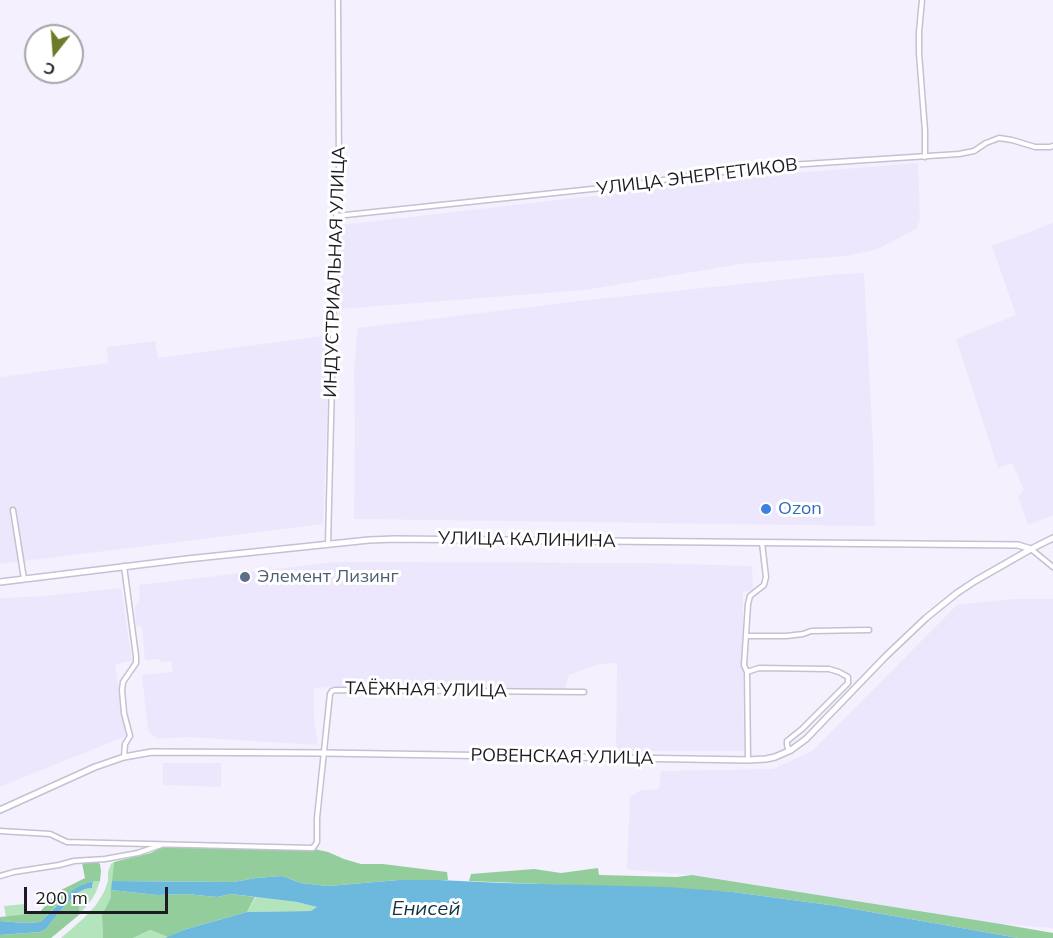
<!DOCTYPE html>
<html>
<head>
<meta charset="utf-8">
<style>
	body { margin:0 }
	#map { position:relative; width:1053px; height:938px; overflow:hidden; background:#f4f0fd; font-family:Mulish,sans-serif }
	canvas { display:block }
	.north { position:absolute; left:24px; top:24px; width:60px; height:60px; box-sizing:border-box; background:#fff; border:2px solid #a5a4a7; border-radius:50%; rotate:197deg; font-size:16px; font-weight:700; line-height:24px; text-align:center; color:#1d1b22 }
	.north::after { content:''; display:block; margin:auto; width:21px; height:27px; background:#6e7a27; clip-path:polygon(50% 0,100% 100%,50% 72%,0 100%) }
	.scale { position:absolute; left:24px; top:887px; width:144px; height:27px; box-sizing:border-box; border:3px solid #1d1b22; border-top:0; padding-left:8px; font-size:18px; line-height:21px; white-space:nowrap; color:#1d1b22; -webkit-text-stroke:4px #fff; paint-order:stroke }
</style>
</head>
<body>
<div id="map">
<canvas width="1053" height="938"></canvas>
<div class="north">С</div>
<div class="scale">200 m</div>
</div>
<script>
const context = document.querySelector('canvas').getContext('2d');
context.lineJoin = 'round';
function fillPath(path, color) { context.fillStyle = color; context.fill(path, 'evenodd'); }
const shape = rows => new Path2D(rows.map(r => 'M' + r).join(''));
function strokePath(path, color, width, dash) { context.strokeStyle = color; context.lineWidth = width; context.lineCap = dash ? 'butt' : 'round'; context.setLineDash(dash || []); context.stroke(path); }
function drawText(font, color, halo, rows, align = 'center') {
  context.font = font + ' Mulish,sans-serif'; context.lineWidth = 6; context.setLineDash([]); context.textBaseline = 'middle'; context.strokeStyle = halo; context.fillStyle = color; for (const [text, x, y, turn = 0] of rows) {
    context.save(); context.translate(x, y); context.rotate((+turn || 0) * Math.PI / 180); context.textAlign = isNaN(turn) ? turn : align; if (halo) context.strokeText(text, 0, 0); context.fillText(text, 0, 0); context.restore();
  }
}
const built = shape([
	[918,163,920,220,916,229,878,249,846,256,741,264,585,290,340,309,341,225,783,174],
	[1053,223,1053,515,1028,525,1018,497,1024,490,1012,463,998,468,956,339,1016,315,992,246],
	[864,273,873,446,875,526,354,519,355,429,354,369,358,328,587,300,829,275],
	[330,335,323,524,0,564,0,377,108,363,106,347,155,341,158,358],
	[335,562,646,563,752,566,753,590,743,592,743,643,744,751,616,751,617,663,599,664,569,675,565,689,351,686,314,688,314,717,318,745,187,737,157,739,148,731,142,675,173,672,171,661,161,662,159,659,145,660,142,627,136,625,135,607,140,600,139,585],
	[121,588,132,661,115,664,126,736,0,787,0,598,45,596],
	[1011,599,1053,599,1053,928,1001,924,692,875,632,870,627,868,630,797,641,790,659,789,661,771,773,769,812,751,957,605],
	[163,763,221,763,221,787,163,785]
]);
const green = shape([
	[114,862,111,897,102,915,103,938,61,938,84,918,96,905,104,892,108,881,108,872,111,864],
	[93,881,100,881,96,892,92,899,79,915,80,896,77,893,85,889,92,888],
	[256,897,297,902,318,907,312,911,247,912],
	[25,904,28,915,6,917,4,906],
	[150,930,168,937,165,938,133,938]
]);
const forest = shape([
	[164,846,314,849,328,852,344,859,361,864,383,864,447,872,448,880,399,880,328,886,301,883,282,876,256,878,233,882,112,881,114,862,151,853],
	[91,861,96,861,100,864,101,871,100,881,93,881,81,885,66,896,40,922,25,923,0,921,0,917,39,913,52,898,61,896,61,890,85,878,82,863],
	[598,868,599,875,677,877,692,875,1001,924,1053,933,1053,938,1018,938,837,906,733,892,469,881,471,874,534,869,561,873],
	[111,890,157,895,186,894,217,897,231,894,255,897,247,912,183,930,168,937,150,930,133,938,103,938,102,915,111,897],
	[77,893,80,896,79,915,51,938,0,938,0,935,40,932,46,929,62,909]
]);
const water = shape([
	[282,876,301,883,328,886,399,880,439,880,503,883,667,887,733,892,837,906,1018,938,165,938,183,930,247,912,311,911,317,907,297,902,231,894,217,897,186,894,157,895,111,890,112,881,233,882,256,878],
	[93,881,92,888,85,889,77,893,62,909,46,929,40,932,0,935,0,921,25,923,40,922,73,890,81,885]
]);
const street = shape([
	[922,0,919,32,919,53,925,131,925,157],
	[336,216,630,185,696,175,774,166,959,154,974,151,986,143,999,138,1012,140,1035,147,1050,147,1053,146],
	[13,510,24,579],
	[328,544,336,216,339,172,338,0],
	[1031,549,1053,567],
	[746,636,786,636,803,634,811,631,869,630],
	[747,672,759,668,829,669,839,672,848,677,848,683,802,729,787,741,787,745,789,751],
	[124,757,125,744,130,736,124,713,122,690,123,682,136,663,136,656,124,566],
	[748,760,747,672,744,665,748,604,750,596,764,585,766,577,762,543],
	[0,831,50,834,67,842,313,848,317,842,317,818,330,694,332,691,335,690,584,692],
	[0,876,14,872,59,865,74,861,105,859,138,853,161,845]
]);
const secondary = shape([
	[0,582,187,559,369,540,395,539,1018,545,1031,549],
	[0,810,95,767,124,757,152,752,324,753,748,760,766,759,775,757,791,750,806,739,886,656,926,618,957,593,975,581,1031,549,1053,538]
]);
const markers = [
	[766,509,6,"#3f7fe0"],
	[245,577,6,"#5c6f8a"]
];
const streetNames = [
	["УЛИЦА ЭНЕРГЕТИКОВ",697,177,-7],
	["ИНДУСТРИАЛЬНАЯ УЛИЦА",335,272,-88],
	["УЛИЦА КАЛИНИНА",527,540,1],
	["ТАЁЖНАЯ УЛИЦА",426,690,1],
	["РОВЕНСКАЯ УЛИЦА",562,757,1]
];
const shopNames = [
	["Ozon",778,509]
];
const serviceNames = [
	["Элемент Лизинг",257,577]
];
const waterNames = [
	["Енисей",426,909]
];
fillPath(built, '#ede7fd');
fillPath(green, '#b4e4bb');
fillPath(forest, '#94cd9c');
fillPath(water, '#6db9dd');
strokePath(street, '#c5c0d3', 7);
strokePath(secondary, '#c5c0d3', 8);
strokePath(street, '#fff', 4);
strokePath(secondary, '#fff', 5);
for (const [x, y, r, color] of markers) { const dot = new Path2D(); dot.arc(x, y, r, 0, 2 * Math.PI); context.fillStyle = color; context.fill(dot); strokePath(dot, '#fff', 2); }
drawText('18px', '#1d1b22', '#fff', streetNames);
drawText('18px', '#366cbe', '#fff', shopNames, 'left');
drawText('18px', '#4e5e75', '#fff', serviceNames, 'left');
drawText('italic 20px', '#113544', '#fff', waterNames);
</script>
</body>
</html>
